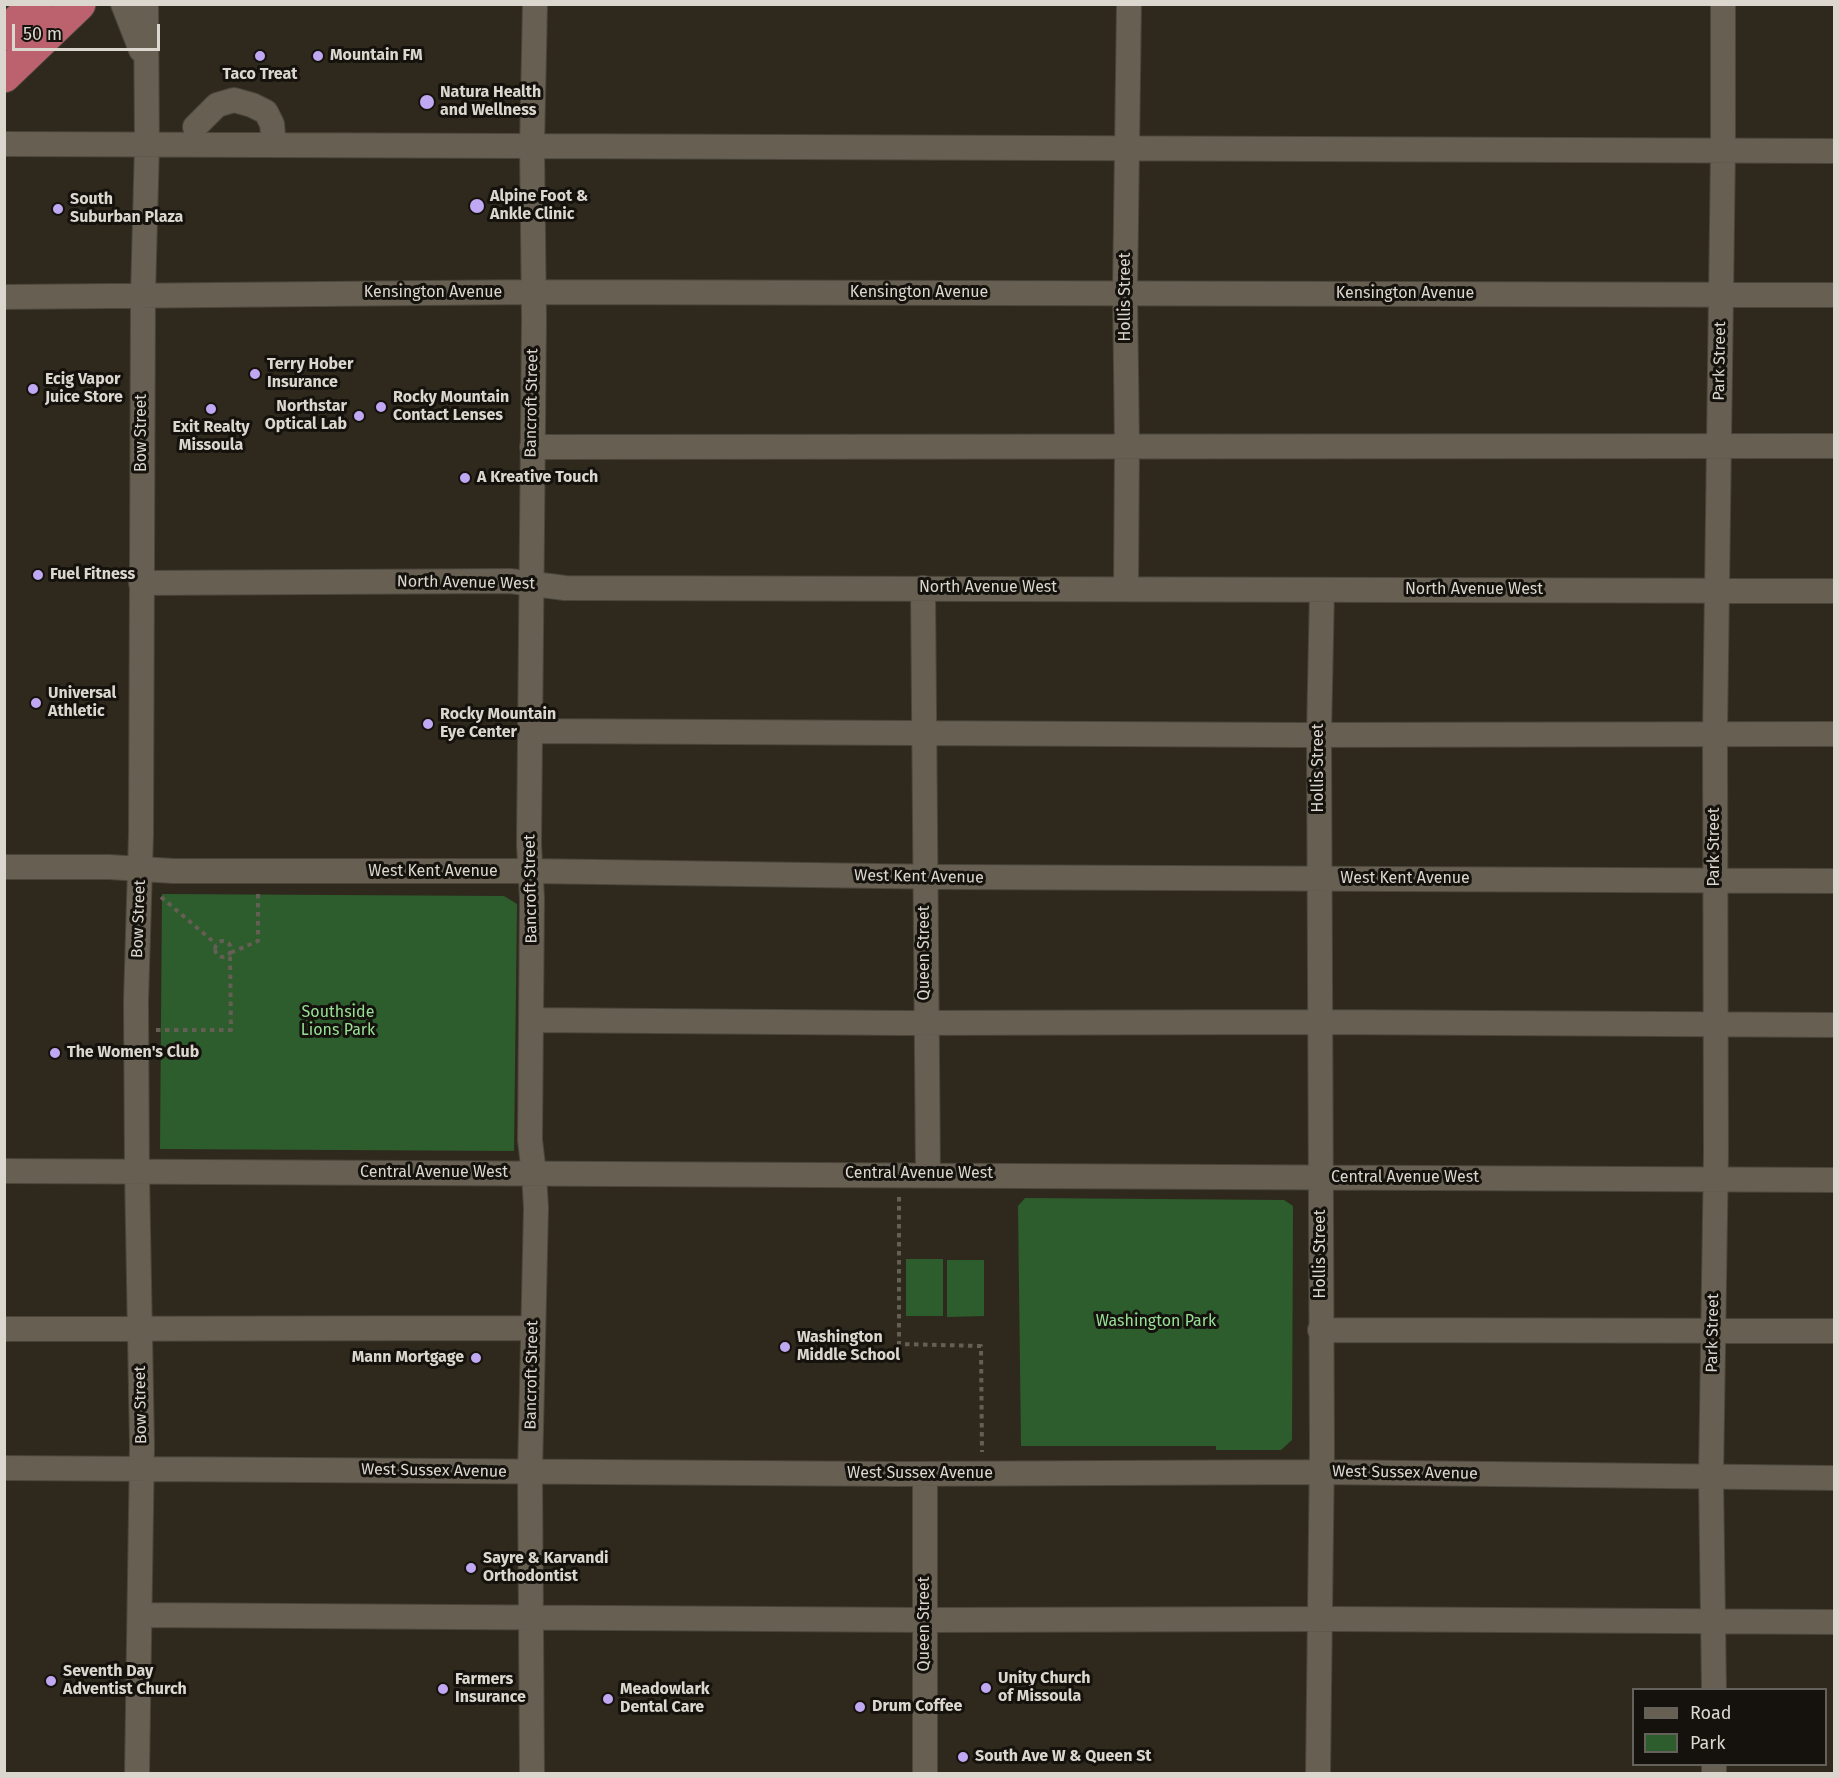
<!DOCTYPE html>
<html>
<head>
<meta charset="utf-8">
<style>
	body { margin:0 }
	#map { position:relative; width:1839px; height:1778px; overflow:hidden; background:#2f291d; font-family:"Fira Sans",sans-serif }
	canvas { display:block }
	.frame { position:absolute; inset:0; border:6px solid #dbd7cf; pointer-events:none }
	.legend { position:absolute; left:1632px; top:1688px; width:195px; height:78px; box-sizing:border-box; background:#15120d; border:2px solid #64615b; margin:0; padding:8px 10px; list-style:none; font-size:18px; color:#dbd7cf }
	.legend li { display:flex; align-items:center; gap:12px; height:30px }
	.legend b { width:30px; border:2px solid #64615b }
	.scale { position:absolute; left:12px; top:24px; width:148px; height:27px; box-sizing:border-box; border:3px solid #dbd7cf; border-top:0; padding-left:8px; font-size:18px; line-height:21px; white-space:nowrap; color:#dbd7cf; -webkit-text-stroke:4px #15120d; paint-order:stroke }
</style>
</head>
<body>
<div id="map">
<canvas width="1839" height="1778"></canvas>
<div class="frame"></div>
<ul class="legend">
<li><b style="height:8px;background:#665f52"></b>Road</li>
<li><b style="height:16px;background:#2d5d2d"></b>Park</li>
</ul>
<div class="scale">50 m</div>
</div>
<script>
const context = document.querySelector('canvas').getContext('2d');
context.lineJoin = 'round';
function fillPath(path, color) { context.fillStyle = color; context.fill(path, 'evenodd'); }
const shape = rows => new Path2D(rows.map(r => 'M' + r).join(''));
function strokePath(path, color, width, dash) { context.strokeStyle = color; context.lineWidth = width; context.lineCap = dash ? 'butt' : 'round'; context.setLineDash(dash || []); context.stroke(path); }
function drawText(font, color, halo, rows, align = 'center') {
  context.font = font + ' "Fira Sans",sans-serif'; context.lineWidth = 6; context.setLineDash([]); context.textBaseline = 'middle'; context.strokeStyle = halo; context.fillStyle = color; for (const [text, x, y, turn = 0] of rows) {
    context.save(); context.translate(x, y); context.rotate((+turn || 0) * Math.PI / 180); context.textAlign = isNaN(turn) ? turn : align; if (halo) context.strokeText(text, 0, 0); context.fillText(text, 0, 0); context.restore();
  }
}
const green = shape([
	[162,894,504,896,517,904,514,1151,160,1149],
	[1025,1198,1284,1200,1293,1206,1292,1440,1281,1450,1216,1450,1216,1446,1021,1446,1018,1206],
	[906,1259,943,1259,943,1316,906,1316],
	[947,1260,984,1260,984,1316,947,1317]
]);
const path = shape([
	[161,897,216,944],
	'215 949a8 8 0 1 1 16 0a8 8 0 1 1-16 0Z',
	[156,1030,231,1030,230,953,258,941,258,892],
	[899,1197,899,1344,981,1346,982,1452]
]);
const minor = shape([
	[123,4,141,50],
	[195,127,217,105,234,100,252,105,266,112,272,124,274,145],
	[4,144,1834,151],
	[4,297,534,292,1834,295],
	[532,447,1834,446],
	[141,583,510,581,565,588,1834,591],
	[923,588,928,1175],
	[1126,589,1127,446,1125,293,1129,4],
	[530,731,1299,735,1834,734],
	[4,867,109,867,173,871,529,871,950,877,1834,881],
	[532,1020,902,1023,1321,1022,1834,1025],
	[4,1171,1834,1180],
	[4,1329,533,1328],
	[1320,1330,1834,1331],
	[4,1468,896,1474,1321,1472,1834,1478],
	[925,1474,925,1774],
	[140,1615,925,1620,1336,1619,1834,1622],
	[1714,1690,1711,1478,1716,1153,1715,733,1723,150,1723,4],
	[137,1774,142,1445,137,1172,136,1001,141,834,143,295,147,145,146,4],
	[532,1774,530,1473,536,1208,534,1174,530,1140,532,898,529,845,534,320,532,146,535,4],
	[1318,1774,1322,1449,1319,735,1322,590],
	[1714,1774,1714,1764]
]);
const highway = shape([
	[4,34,36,4],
	[4,76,79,4]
]);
const markers = [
	[260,56,6,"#c0a8f3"],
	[318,56,6,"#c0a8f3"],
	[427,102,8,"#c0a8f3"],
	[477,206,8,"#c0a8f3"],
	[58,209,6,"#c0a8f3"],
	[255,374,6,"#c0a8f3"],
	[33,389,6,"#c0a8f3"],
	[381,407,6,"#c0a8f3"],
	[211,409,6,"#c0a8f3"],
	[359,416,6,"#c0a8f3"],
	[465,478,6,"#c0a8f3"],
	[38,575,6,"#c0a8f3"],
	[36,703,6,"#c0a8f3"],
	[428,724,6,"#c0a8f3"],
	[55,1053,6,"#c0a8f3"],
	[785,1347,6,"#c0a8f3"],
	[476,1358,6,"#c0a8f3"],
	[471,1568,6,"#c0a8f3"],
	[51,1681,6,"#c0a8f3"],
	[986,1688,6,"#c0a8f3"],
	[443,1689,6,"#c0a8f3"],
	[608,1699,6,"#c0a8f3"],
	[860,1707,6,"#c0a8f3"],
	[963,1757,6,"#c0a8f3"]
];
const poiNames = [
	["Mountain FM",330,56],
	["Taco Treat",260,75,"center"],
	["Natura Health",440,93],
	["and Wellness",440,111],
	["Alpine Foot &",490,197],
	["Ankle Clinic",490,215],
	["South",70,200],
	["Suburban Plaza",70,218],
	["Terry Hober",267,365],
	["Insurance",267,383],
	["Ecig Vapor",45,380],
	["Juice Store",45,398],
	["Rocky Mountain",393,398],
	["Contact Lenses",393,416],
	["Northstar",347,407,"right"],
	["Optical Lab",347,425,"right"],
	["Exit Realty",211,428,"center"],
	["Missoula",211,446,"center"],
	["A Kreative Touch",477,478],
	["Fuel Fitness",50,575],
	["Universal",48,694],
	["Athletic",48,712],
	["Rocky Mountain",440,715],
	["Eye Center",440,733],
	["The Women's Club",67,1053],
	["Washington",797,1338],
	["Middle School",797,1356],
	["Mann Mortgage",464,1358,"right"],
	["Sayre & Karvandi",483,1559],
	["Orthodontist",483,1577],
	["Seventh Day",63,1672],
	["Adventist Church",63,1690],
	["Unity Church",998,1679],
	["of Missoula",998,1697],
	["Farmers",455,1680],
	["Insurance",455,1698],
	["Meadowlark",620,1690],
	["Dental Care",620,1708],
	["Drum Coffee",872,1707],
	["South Ave W & Queen St",975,1757]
];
const streetNames = [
	["Kensington Avenue",433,293],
	["Kensington Avenue",919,293],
	["Kensington Avenue",1405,294],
	["Hollis Street",1126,297,-90],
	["Park Street",1720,361,-89],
	["Bancroft Street",532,403,-89],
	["Bow Street",142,433,-90],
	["North Avenue West",466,583,1],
	["North Avenue West",988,588],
	["North Avenue West",1474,590],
	["Hollis Street",1319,768,-90],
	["Park Street",1715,847,-90],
	["West Kent Avenue",433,872],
	["West Kent Avenue",919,877,1],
	["West Kent Avenue",1405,879],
	["Bancroft Street",531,889,-91],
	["Bow Street",139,919,-88],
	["Queen Street",925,953,-90],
	["Central Avenue West",434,1173],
	["Central Avenue West",919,1174],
	["Central Avenue West",1405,1178],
	["Hollis Street",1321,1254,-90],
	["Park Street",1713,1333,-89],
	["Bancroft Street",532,1375,-89],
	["Bow Street",141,1405,-91],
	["West Sussex Avenue",434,1471,1],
	["West Sussex Avenue",1405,1473,1],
	["West Sussex Avenue",920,1474],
	["Queen Street",925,1624,-90]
];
const parkNames = [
	["Southside",338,1013],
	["Lions Park",338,1031],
	["Washington Park",1156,1322]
];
fillPath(green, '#2d5d2d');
strokePath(minor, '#4a453b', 26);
strokePath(highway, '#4a453b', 35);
strokePath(path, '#645e54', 4, [4.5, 4.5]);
strokePath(minor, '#665f52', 24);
strokePath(highway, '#bc626e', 33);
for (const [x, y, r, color] of markers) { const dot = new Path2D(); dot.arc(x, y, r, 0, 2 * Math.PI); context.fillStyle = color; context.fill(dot); strokePath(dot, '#15120d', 2); }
drawText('bold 16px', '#dbd7cf', '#15120d', poiNames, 'left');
drawText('16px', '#dbd7cf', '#15120d', streetNames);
drawText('16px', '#97e095', '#15120d', parkNames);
</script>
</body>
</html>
